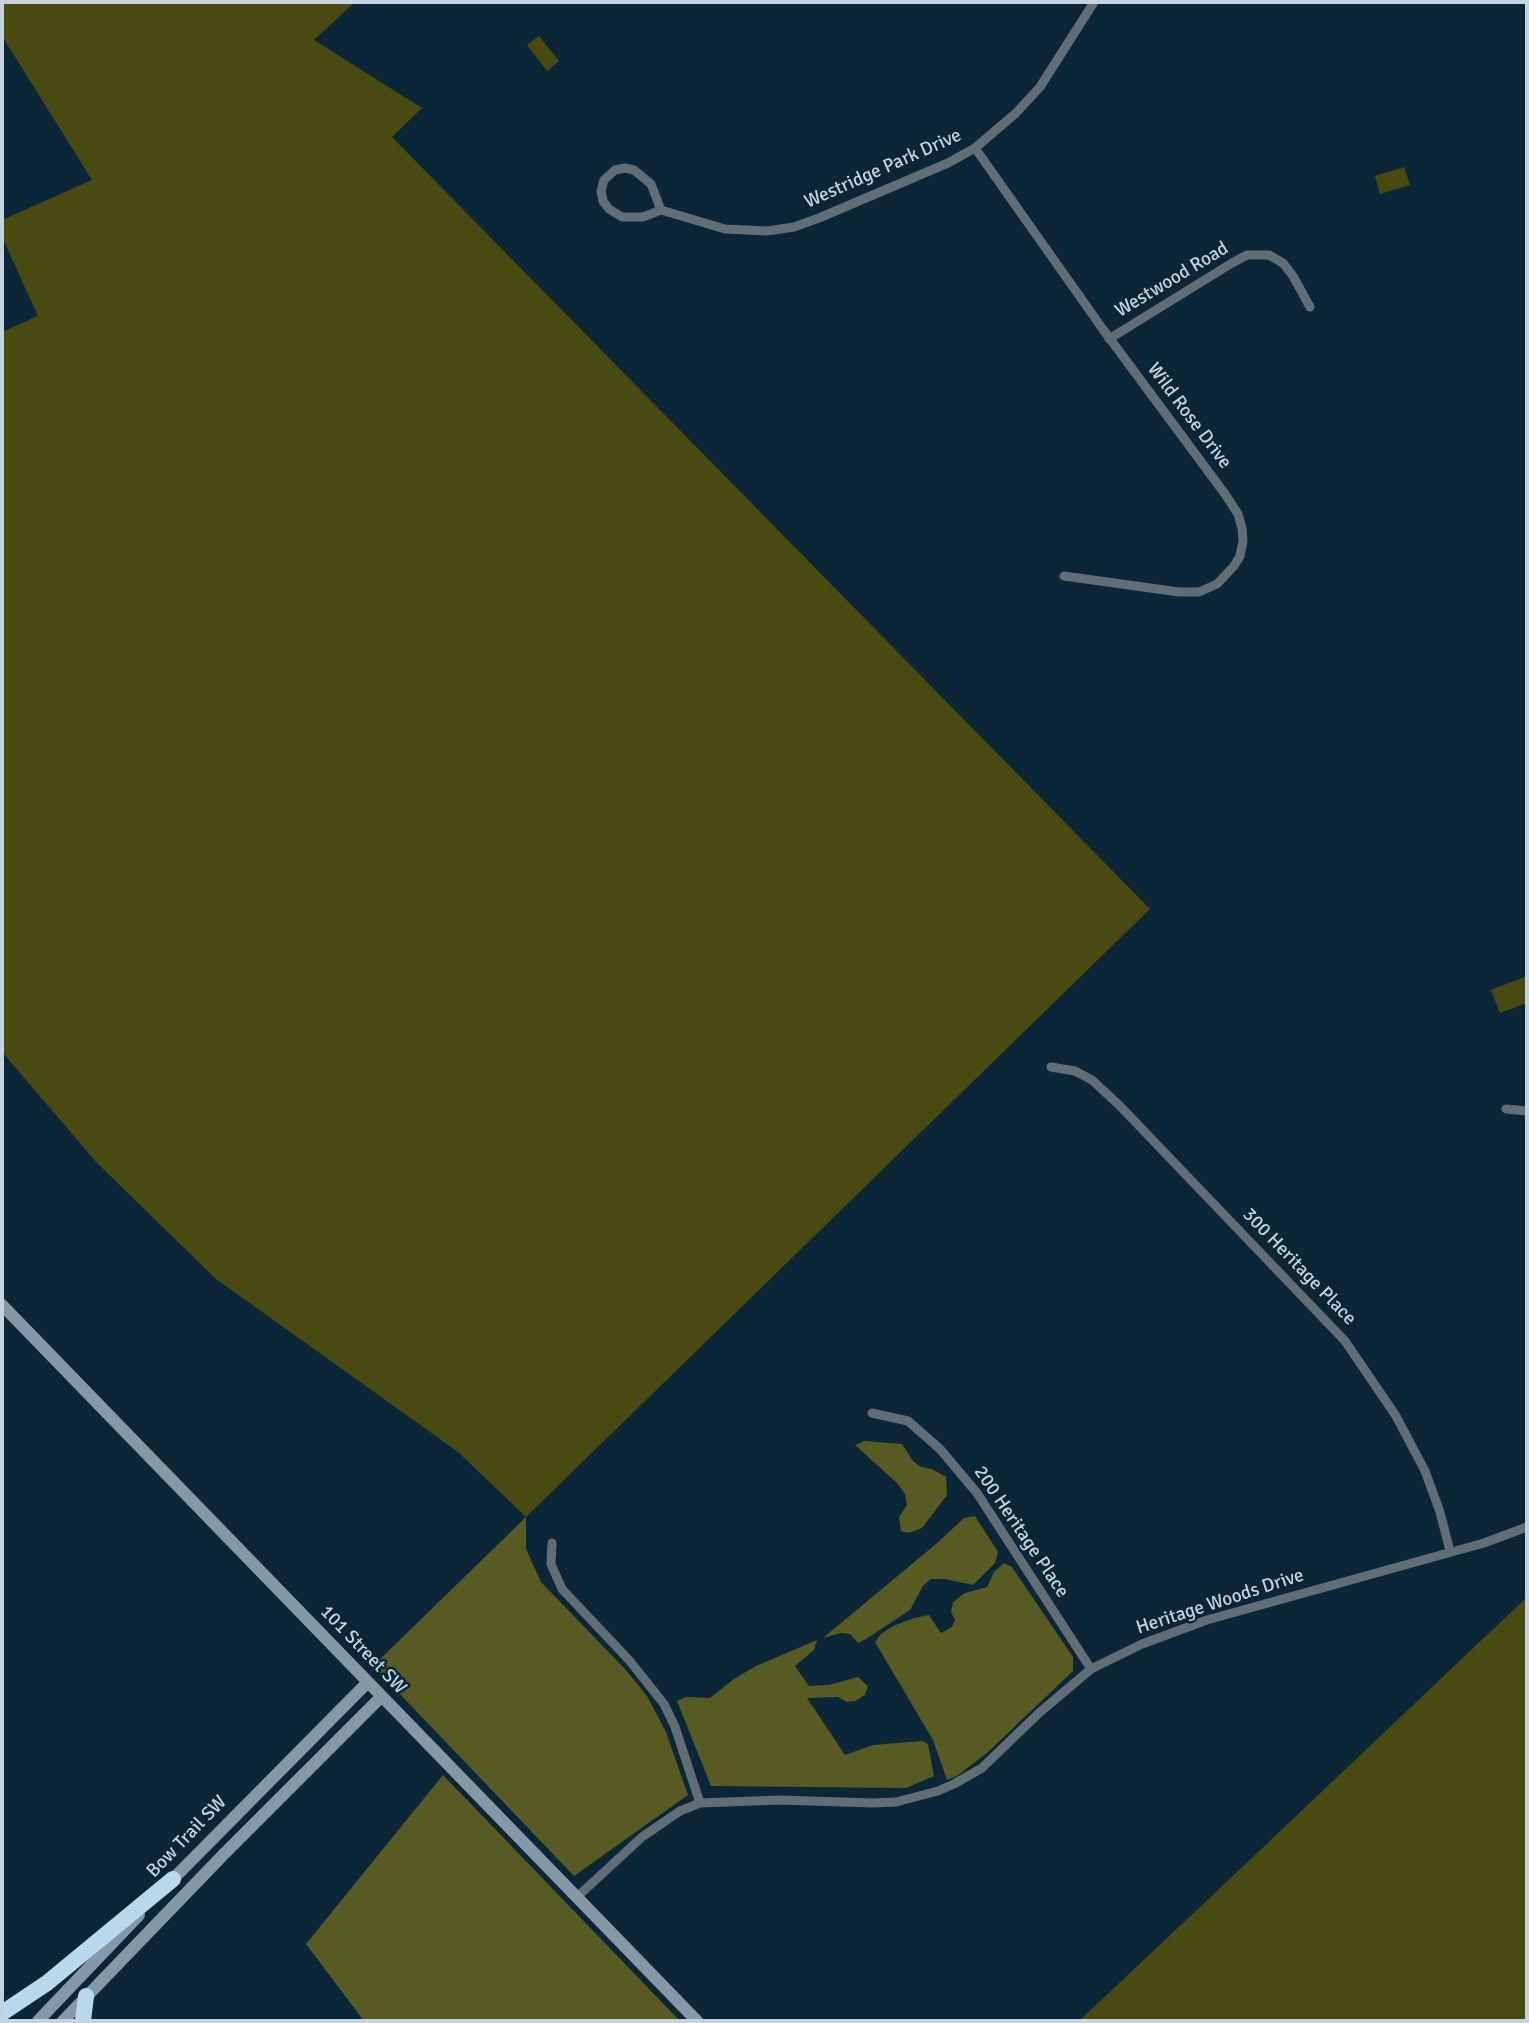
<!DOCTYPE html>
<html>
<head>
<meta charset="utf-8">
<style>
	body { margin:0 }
	#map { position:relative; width:1529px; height:2023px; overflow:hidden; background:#0b2636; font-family:Signika,sans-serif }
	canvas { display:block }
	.frame { position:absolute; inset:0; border:4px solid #c4d3de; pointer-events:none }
</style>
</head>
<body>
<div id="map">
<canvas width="1529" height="2023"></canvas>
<div class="frame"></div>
</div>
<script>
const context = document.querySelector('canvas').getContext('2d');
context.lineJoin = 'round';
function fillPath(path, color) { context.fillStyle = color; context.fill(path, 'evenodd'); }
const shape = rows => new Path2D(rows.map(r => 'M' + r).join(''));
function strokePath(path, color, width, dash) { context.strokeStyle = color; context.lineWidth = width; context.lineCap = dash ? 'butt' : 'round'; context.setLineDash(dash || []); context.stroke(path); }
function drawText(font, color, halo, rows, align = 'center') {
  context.font = font + ' Signika,sans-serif'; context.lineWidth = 5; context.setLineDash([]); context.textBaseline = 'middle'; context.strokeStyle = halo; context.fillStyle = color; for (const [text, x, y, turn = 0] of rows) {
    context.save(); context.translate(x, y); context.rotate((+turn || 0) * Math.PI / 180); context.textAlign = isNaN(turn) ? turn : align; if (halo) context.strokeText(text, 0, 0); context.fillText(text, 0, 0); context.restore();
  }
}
const green = shape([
	[2,2,355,2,314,40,422,108,392,137,1150,909,526,1517,458,1452,216,1279,97,1163,2,1052,2,332,38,316,2,237,2,220,92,180,2,36],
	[539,36,559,61,547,71,527,45],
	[1404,167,1410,185,1380,194,1375,176],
	[1527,976,1527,1003,1500,1013,1491,990],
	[1527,1597,1527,2021,1079,2021,1218,1890]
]);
const forest = shape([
	[865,1441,902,1444,913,1461,921,1467,932,1469,946,1477,947,1495,922,1528,909,1533,901,1531,899,1517,907,1505,905,1494,897,1483,855,1445],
	[975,1516,998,1552,995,1563,973,1585,945,1579,931,1579,923,1586,910,1610,866,1639,858,1643,850,1634,841,1633,823,1638,936,1544,964,1518],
	[526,1517,526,1549,541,1582,625,1669,647,1696,666,1732,688,1795,574,1876,373,1666],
	[1004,1563,1012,1567,1073,1657,1073,1671,988,1752,957,1776,947,1780,933,1740,875,1642,881,1634,893,1626,914,1618,929,1615,941,1633,952,1627,955,1620,951,1612,953,1602,965,1593,987,1587,994,1572],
	[817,1640,814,1650,795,1666,809,1686,828,1685,858,1677,868,1686,865,1695,855,1701,847,1702,838,1697,807,1698,845,1755,873,1745,922,1741,928,1744,934,1776,906,1788,711,1786,677,1701,686,1697,710,1698,734,1679,756,1666],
	[443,1775,680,2021,364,2021,306,1944]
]);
const street = shape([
	[975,148,1102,328,1225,494,1238,514,1242,528,1243,541,1240,556,1234,566,1217,584,1199,592,1179,592,1064,576],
	[661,210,651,184,634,170,625,168,615,170,604,180,601,191,603,201,609,209,622,217,643,217,661,210,725,229,767,231,794,227,819,218,948,163,975,148,1016,113,1040,87,1094,2],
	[1109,339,1232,263,1247,255,1269,255,1283,263,1293,276,1310,307],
	[1051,1067,1075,1071,1092,1080,1120,1106,1345,1341,1396,1416,1425,1471,1440,1512,1450,1551],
	[1506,1109,1527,1111],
	[872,1413,908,1421,940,1449,977,1493,1091,1669],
	[552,1543,551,1564,562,1589,629,1660,664,1704,675,1727,700,1803],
	[577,1897,642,1837,680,1811,700,1803,780,1800,873,1803,896,1802,938,1791,954,1784,982,1768,1039,1713,1091,1669,1142,1644,1207,1620,1484,1543,1527,1527]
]);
const secondary = shape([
	[2,1305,697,2021],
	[168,1884,367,1683],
	[38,2021,139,1915],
	[63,2021,223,1855,381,1697]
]);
const highway = shape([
	[2,2013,47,1983,173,1879],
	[83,2021,86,1996]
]);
const streetNames = [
	["Westridge Park Drive",883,169,-24],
	["Westwood Road",1172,280,-31],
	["Wild Rose Drive",1189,416,53],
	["300 Heritage Place",1299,1267,46],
	["200 Heritage Place",1021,1532,56],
	["Heritage Woods Drive",1220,1602,-18],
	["101 Street SW",363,1650,46],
	["Bow Trail SW",187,1837,-46]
];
fillPath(green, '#484a11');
fillPath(forest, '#585a23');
strokePath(street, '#626e76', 9);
strokePath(secondary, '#8598a6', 12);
strokePath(highway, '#b9d7ed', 16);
drawText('19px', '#c4d3de', '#0b2636', streetNames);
</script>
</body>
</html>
